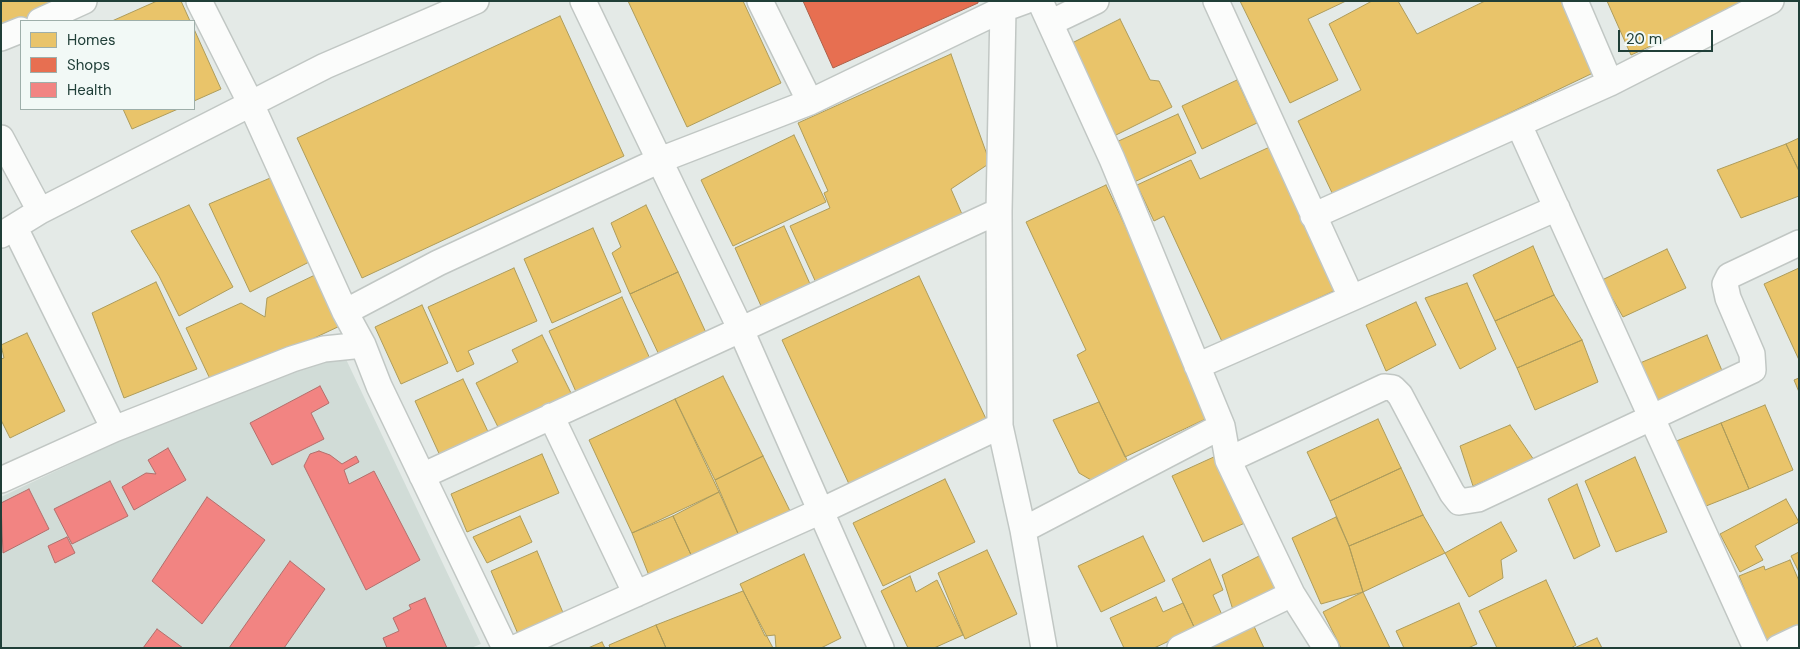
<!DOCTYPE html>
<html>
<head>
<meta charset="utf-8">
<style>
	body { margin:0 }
	#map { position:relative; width:1800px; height:649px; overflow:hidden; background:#e4eae7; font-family:"DM Sans",sans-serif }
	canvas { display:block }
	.frame { position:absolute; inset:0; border:2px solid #203f38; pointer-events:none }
	.legend { position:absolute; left:20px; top:20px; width:175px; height:90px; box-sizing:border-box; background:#f2f9f6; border:1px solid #9eafaa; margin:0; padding:6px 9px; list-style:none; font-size:15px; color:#203f38 }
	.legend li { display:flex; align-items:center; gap:10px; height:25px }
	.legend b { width:25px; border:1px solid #9eafaa }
	.scale { position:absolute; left:1618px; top:30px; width:95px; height:22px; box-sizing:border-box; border:2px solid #203f38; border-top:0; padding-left:6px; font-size:15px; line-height:18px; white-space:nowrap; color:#203f38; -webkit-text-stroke:4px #f2f9f6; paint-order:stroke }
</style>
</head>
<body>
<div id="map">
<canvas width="1800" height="649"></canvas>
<div class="frame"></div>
<ul class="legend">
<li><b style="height:14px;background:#e9c46a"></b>Homes</li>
<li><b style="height:14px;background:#e76f51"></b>Shops</li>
<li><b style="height:14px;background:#f28482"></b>Health</li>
</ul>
<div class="scale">20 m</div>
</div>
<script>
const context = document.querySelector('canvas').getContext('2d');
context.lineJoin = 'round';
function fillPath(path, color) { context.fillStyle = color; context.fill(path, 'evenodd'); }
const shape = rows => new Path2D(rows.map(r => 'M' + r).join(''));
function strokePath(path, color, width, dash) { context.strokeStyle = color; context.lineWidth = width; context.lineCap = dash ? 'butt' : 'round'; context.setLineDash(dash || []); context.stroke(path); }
const built = shape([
	[335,336,481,644,471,648,1,648,1,497,292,359]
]);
const homes = shape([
	[1,1,68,1,1,33,1,1],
	[157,1,181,1,190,21,112,21,157,1],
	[628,1,743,1,781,83,687,127,628,1],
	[1240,1,1346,1,1308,19,1338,80,1290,103,1240,1],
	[1372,1,1398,1,1417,34,1485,1,1561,1,1595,72,1334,197,1298,121,1361,90,1329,24,1372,1],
	[1607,1,1751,1,1631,55,1607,1],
	[560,16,624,156,362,278,297,138,560,16],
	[1120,19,1150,80,1159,81,1172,107,1112,137,1066,46,1120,19],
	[194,29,221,89,194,101,194,29],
	[951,54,990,163,951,189,965,221,818,287,790,226,830,208,824,193,828,191,798,123,951,54],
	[1237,80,1257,123,1202,149,1182,106,1237,80],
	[123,109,178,109,132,129,123,109],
	[1178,114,1196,153,1130,184,1112,144,1178,114],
	[794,135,826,202,733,246,701,180,794,135],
	[1799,138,1799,171,1786,144,1799,138],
	[1786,144,1799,171,1799,196,1741,218,1717,170,1786,144],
	[1274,145,1340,288,1306,304,1308,309,1225,348,1164,216,1154,221,1137,185,1191,160,1200,179,1274,145],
	[275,176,313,260,250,292,209,204,275,176],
	[1106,185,1214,415,1125,457,1077,355,1086,350,1026,222,1106,185],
	[189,205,233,287,179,316,159,276,131,231,189,205],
	[646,205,678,272,630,294,612,253,621,247,611,223,646,205],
	[784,226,815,295,766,317,735,248,784,226],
	[593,228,621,292,552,323,524,259,593,228],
	[1533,246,1554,295,1495,321,1473,275,1533,246],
	[1667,249,1686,288,1623,317,1602,280,1667,249],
	[514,268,537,321,468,351,474,364,457,372,428,307,514,268],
	[1799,268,1799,360,1764,284,1799,268],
	[678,272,708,337,661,359,630,294,678,272],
	[317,274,342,325,293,348,211,381,186,328,241,303,265,317,267,298,317,274],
	[919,276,987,421,849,484,782,340,919,276],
	[156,282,197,369,124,398,92,313,156,282],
	[1467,283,1496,349,1460,369,1425,298,1467,283],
	[1554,295,1582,340,1517,368,1495,321,1554,295],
	[622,297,651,361,577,394,549,331,622,297],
	[1416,302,1436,345,1386,371,1366,325,1416,302],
	[422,305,448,363,401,384,375,327,422,305],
	[27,333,65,411,10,438,1,420,1,359,4,358,1,345,27,333],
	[542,335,574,399,502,435,476,383,518,362,512,350,542,335],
	[1707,335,1723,373,1659,404,1640,363,1707,335],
	[1582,340,1598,382,1535,410,1517,368,1582,340],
	[723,376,763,456,715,480,675,399,723,376],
	[1799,378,1799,392,1794,380,1799,378],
	[463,379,491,438,442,460,415,401,463,379],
	[675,399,719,492,632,533,589,440,675,399],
	[1099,402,1130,466,1091,480,1079,473,1053,420,1099,402],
	[1765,405,1793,470,1749,489,1721,423,1765,405],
	[1378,419,1401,468,1330,501,1307,452,1378,419],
	[1721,423,1749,489,1701,508,1674,442,1721,423],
	[1510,425,1534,460,1473,486,1460,446,1510,425],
	[542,454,559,493,467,532,451,494,542,454],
	[763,456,792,515,740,538,715,480,763,456],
	[1216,456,1247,522,1203,542,1172,476,1216,456],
	[1635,457,1667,532,1616,552,1585,481,1635,457],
	[1401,468,1423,515,1349,546,1330,501,1401,468],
	[945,479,975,542,883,586,853,523,945,479],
	[1577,484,1600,546,1574,559,1548,499,1577,484],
	[719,492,740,538,693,559,673,516,719,492],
	[1786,499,1799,522,1755,546,1763,560,1740,572,1720,534,1786,499],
	[1423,515,1445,553,1363,592,1349,546,1423,515],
	[520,516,532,542,487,563,473,537,520,516],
	[673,516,693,559,650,578,632,533,673,516],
	[1336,517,1349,546,1363,592,1321,604,1292,538,1336,517],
	[1501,522,1517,551,1501,560,1503,578,1469,597,1445,553,1501,522],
	[1143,536,1165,581,1101,612,1078,566,1143,536],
	[987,550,1017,614,965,639,938,573,987,550],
	[537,551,564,615,518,634,491,571,537,551],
	[1799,552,1799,572,1791,556,1799,552],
	[804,554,841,638,821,648,776,648,775,635,765,636,740,584,804,554],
	[1263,554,1280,587,1233,610,1222,575,1263,554],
	[1210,559,1223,590,1213,595,1223,617,1195,629,1172,579,1210,559],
	[1790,560,1799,581,1799,629,1766,642,1739,576,1764,566,1765,570,1790,560],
	[910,576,916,592,937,580,963,635,934,648,908,648,881,591,910,576],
	[1546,580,1576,645,1571,648,1497,648,1479,611,1546,580],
	[743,591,773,648,666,648,656,625,743,591],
	[1363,592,1390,648,1341,648,1323,612,1363,592],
	[1156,597,1163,612,1183,603,1195,629,1154,648,1124,648,1110,618,1156,597],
	[1459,603,1477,644,1468,648,1404,648,1396,631,1459,603],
	[1253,624,1264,648,1203,648,1253,624],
	[656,625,666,648,610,648,609,645,656,625],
	[1597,638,1602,648,1574,648,1597,638],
	[602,642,605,648,588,648,602,642]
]);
const shops = shape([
	[803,1,978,1,978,3,833,68,803,1]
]);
const health = shape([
	[320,386,329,403,311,413,324,439,272,465,250,423,320,386],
	[168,448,186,480,134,510,122,487,146,473,156,474,148,460,168,448],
	[319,451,330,455,342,464,356,456,359,462,344,470,349,484,374,471,420,560,366,590,304,466,310,454,319,451],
	[110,481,128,516,72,544,54,509,110,481],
	[29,489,49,529,3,553,1,503,29,489],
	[207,497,265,540,202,624,152,581,207,497],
	[67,537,75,553,55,563,48,546,67,537],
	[290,561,325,589,284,648,229,648,290,561],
	[425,598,447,648,387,648,383,638,399,631,393,618,411,609,409,605,425,598],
	[157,629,183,648,143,648,157,629]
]);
const street = shape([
	[199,1,251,104,345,312,363,345,379,386,505,648],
	[583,1,741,330,881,648],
	[760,1,810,102],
	[1040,1,1112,159,1222,426,1228,460,1292,594,1326,648],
	[1216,1,1351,297],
	[1575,1,1610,83],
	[1003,9,999,211,1000,426,1023,530,1044,648],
	[40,21,84,1],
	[1050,23,1096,1],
	[1,38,21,30],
	[1519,125,1756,648],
	[1,138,40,211],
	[1313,216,1610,83,1771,1],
	[15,228,114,429],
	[1,235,40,211,325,66,476,1],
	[345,312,438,263,660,160,810,102,1003,9,1025,1],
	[1197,366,1557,208],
	[551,416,636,594],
	[1228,460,1384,387,1393,388,1400,395,1452,493,1459,502,1478,499,1753,370,1752,354,1728,298,1725,284,1729,276,1799,243],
	[422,476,999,211],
	[1,480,114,429,292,359,324,349,363,345],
	[1023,530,1222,426],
	[515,648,821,511,1000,426],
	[1180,648,1292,594],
	[1778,648,1799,638]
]);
fillPath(built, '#d1dcd7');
fillPath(homes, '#e9c46a');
strokePath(homes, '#ad9c5b', 1);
fillPath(shops, '#e76f51');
strokePath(shops, '#ab614a', 1);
fillPath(health, '#f28482');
strokePath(health, '#b36f6c', 1);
strokePath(street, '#c1c7c4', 28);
strokePath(street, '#fbfcfb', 25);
</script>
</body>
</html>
